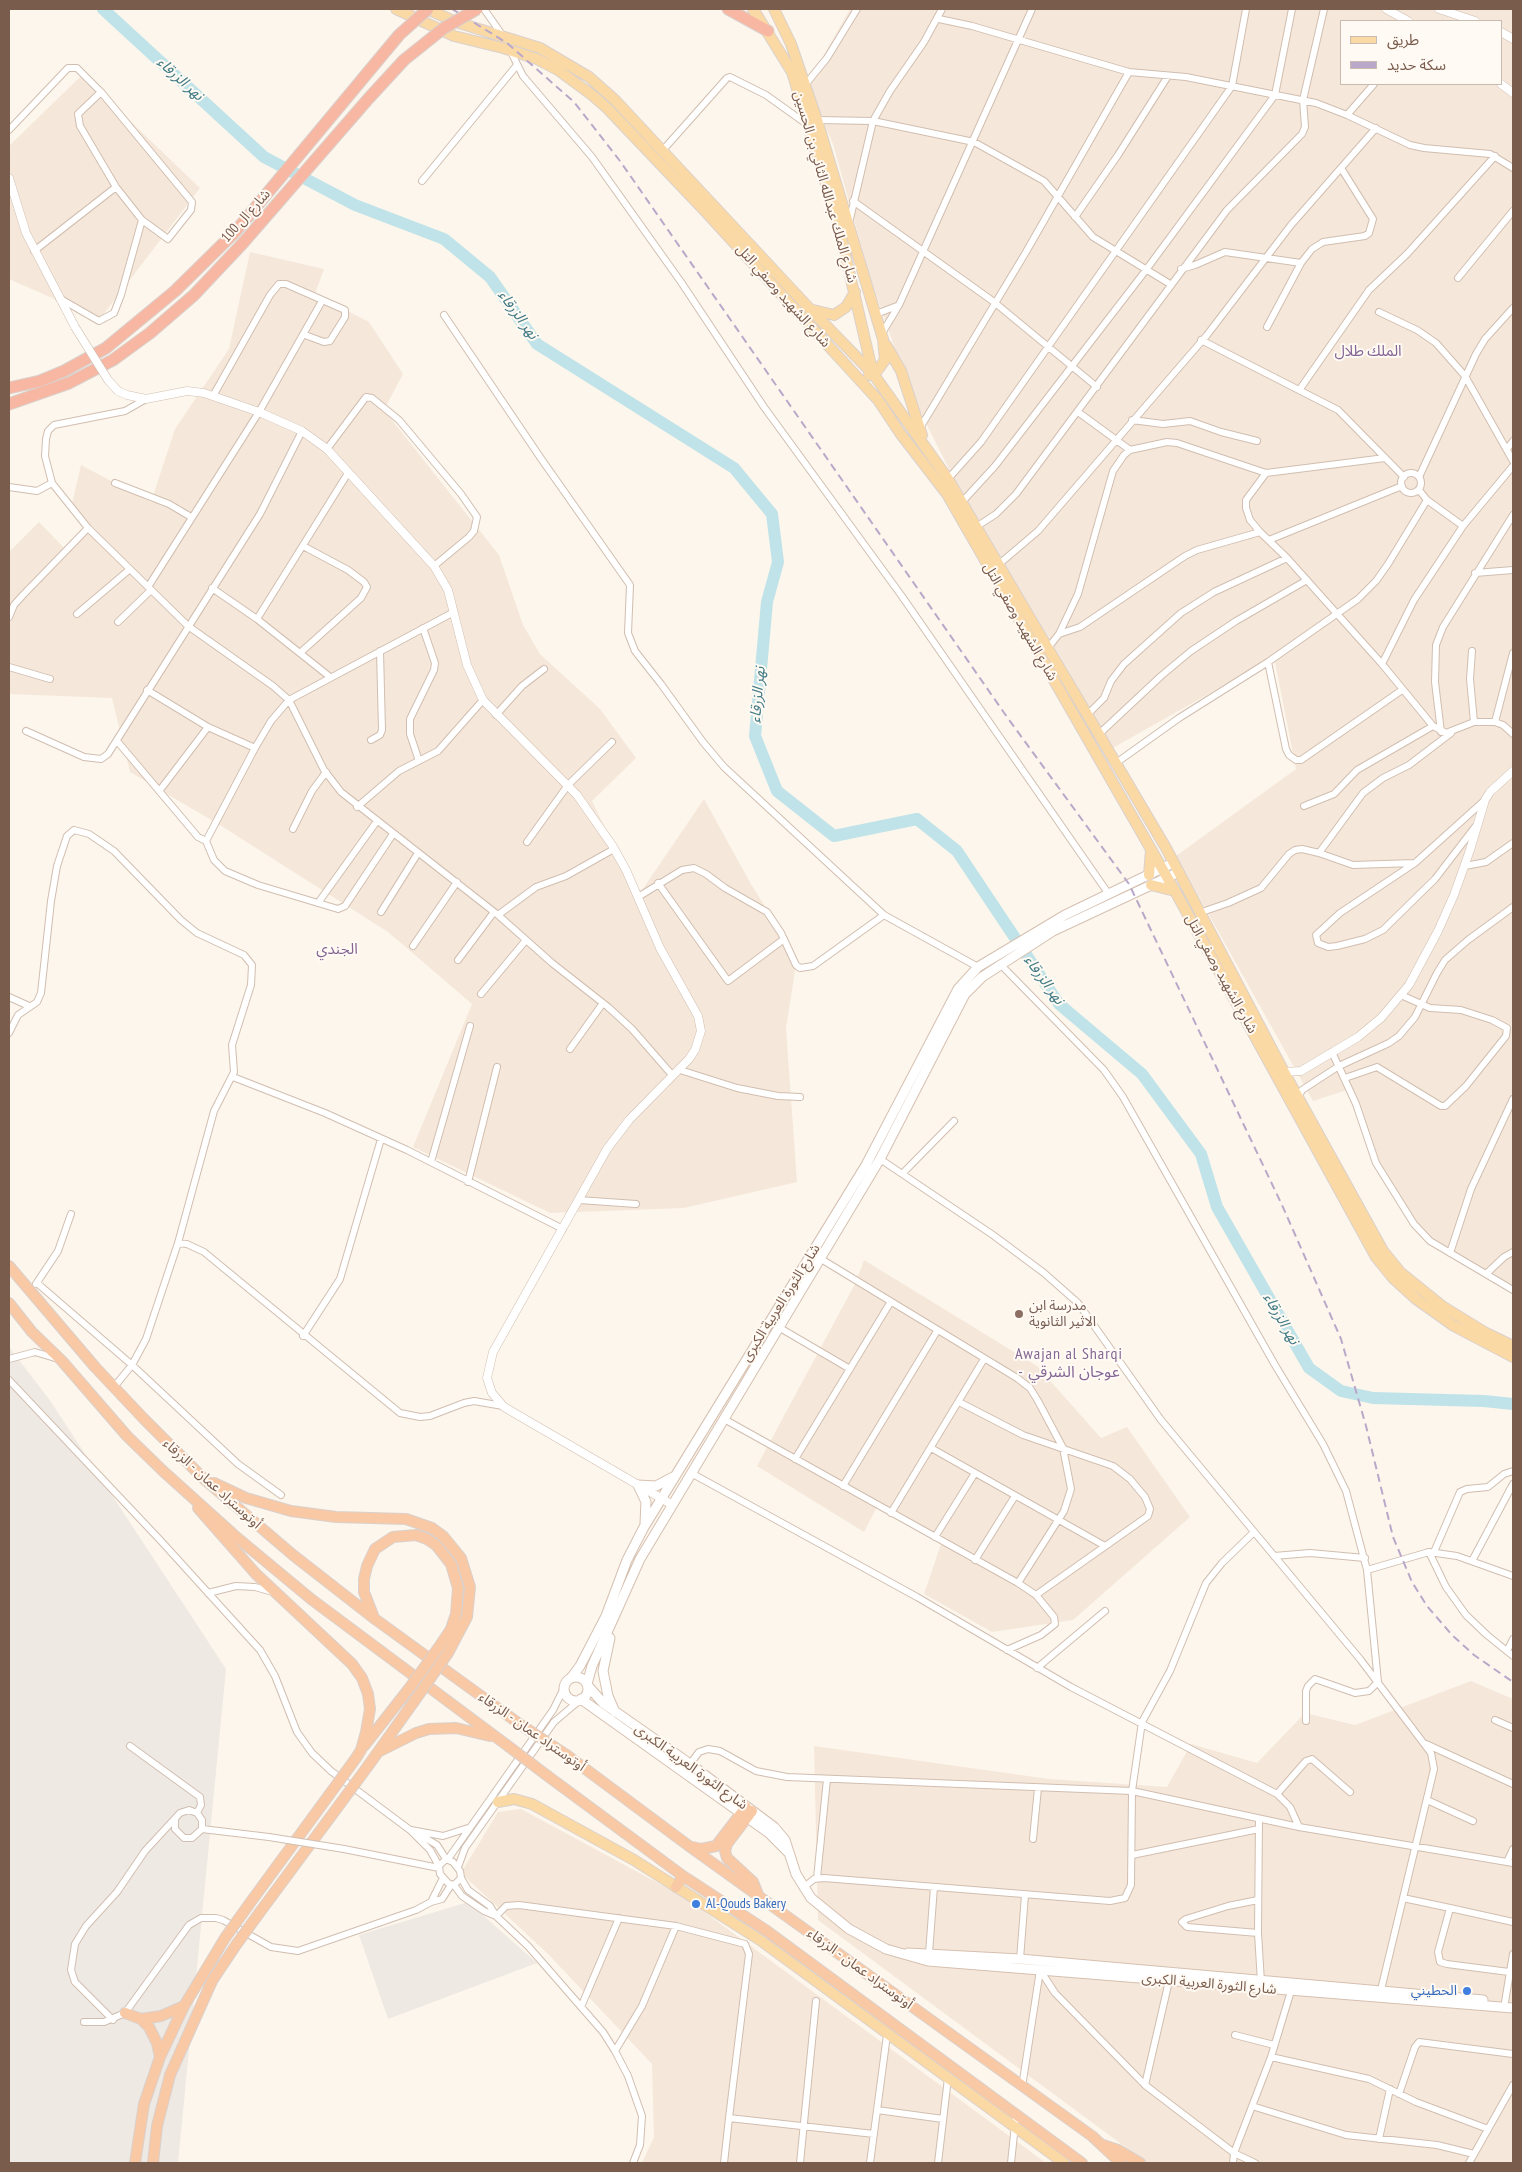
<!DOCTYPE html>
<html>
<head>
<meta charset="utf-8">
<style>
	body { margin:0 }
	#map { position:relative; width:1522px; height:2172px; overflow:hidden; background:#fdf6ec; font-family:"PT Sans Narrow","Noto Sans Arabic",sans-serif }
	canvas { display:block }
	.frame { position:absolute; inset:0; border:10px solid #7a5c4d; pointer-events:none }
	.legend { position:absolute; left:1340px; top:20px; width:162px; height:65px; box-sizing:border-box; background:#fffaf3; border:1px solid #cabbb1; margin:0; padding:6px 9px; list-style:none; font-size:15px; color:#7a5c4d }
	.legend li { display:flex; align-items:center; gap:10px; height:25px }
	.legend b { width:25px; border:1px solid #cabbb1 }
</style>
</head>
<body>
<div id="map">
<canvas width="1522" height="2172"></canvas>
<div class="frame"></div>
<ul class="legend">
<li><b style="height:6px;background:#fbd9a5"></b>طريق</li>
<li><b style="height:6px;background:#b9a8c9"></b>سكة حديد</li>
</ul>
</div>
<script>
const context = document.querySelector('canvas').getContext('2d');
context.lineJoin = 'round';
function fillPath(path, color) { context.fillStyle = color; context.fill(path, 'evenodd'); }
const shape = rows => new Path2D(rows.map(r => 'M' + r).join(''));
function strokePath(path, color, width, dash) { context.strokeStyle = color; context.lineWidth = width; context.lineCap = dash ? 'butt' : 'round'; context.setLineDash(dash || []); context.stroke(path); }
function drawText(font, color, halo, rows, align = 'center') {
  context.font = font + ' "PT Sans Narrow","Noto Sans Arabic",sans-serif'; context.lineWidth = 4; context.setLineDash([]); context.textBaseline = 'middle'; context.strokeStyle = halo; context.fillStyle = color; for (const [text, x, y, turn = 0] of rows) {
    context.save(); context.translate(x, y); context.rotate((+turn || 0) * Math.PI / 180); context.textAlign = isNaN(turn) ? turn : align; if (halo) context.strokeText(text, 0, 0); context.fillText(text, 0, 0); context.restore();
  }
}
const residential = shape([
	[850,9,1513,9,1513,1291,1445,1251,1398,1203,1367,1146,1347,1090,1313,1101,1176,856,1296,769,1274,657,1111,749,1067,668,953,477,909,389,870,277,833,144,807,85],
	[1341,21,1501,21,1501,84,1341,84],
	[82,75,200,188,100,319,9,279,9,146],
	[250,252,324,269,315,294,369,322,403,374,384,410,499,555,523,625,540,654,600,709,636,758,592,801,638,896,704,799,751,884,797,958,786,1028,797,1182,684,1208,550,1213,413,1147,472,1004,388,932,223,827,130,772,112,698,9,694,9,552,39,522,67,551,86,534,72,504,81,465,151,502,175,429,229,349],
	[864,1260,1037,1366,1101,1438,1127,1427,1190,1517,1073,1620,992,1632,924,1594,941,1544,877,1507,864,1532,757,1466,856,1282],
	[1471,1681,1513,1699,1513,2163,1147,2163,818,1920,814,1746,1049,1779,1167,1787,1191,1744,1257,1763,1305,1713,1355,1725],
	[521,1809,684,1897,1046,2163,642,2163,654,2137,652,2064,548,1954,461,1873,498,1812]
]);
const industrial = shape([
	[9,1347,49,1399,226,1669,178,2163,9,2163],
	[468,1902,537,1963,388,2019,359,1935]
]);
const river = shape([
	[103,9,264,157,355,205,444,239,490,277,537,344,734,468,772,514,778,562,767,602,755,736,777,791,834,836,917,819,957,851,1059,1004,1142,1074,1201,1154,1217,1207,1309,1368,1341,1391,1373,1398,1484,1401,1513,1404]
]);
const minor = shape([
	[484,9,503,36],
	[939,19,972,26,1129,72,1186,77,1316,103,1347,115,1410,145,1424,148,1490,154,1513,168],
	[510,50,523,76,592,157,681,282,764,407,901,595,1108,893],
	[805,85,827,58,857,9],
	[101,92,192,202,191,210,168,239,142,220,116,187,80,126,78,114,101,92],
	[1347,115,1374,84],
	[817,120,873,121,974,142,1044,181,1093,237,1170,284],
	[9,130,68,68,77,68,101,92],
	[663,150,727,78,730,77,766,95,808,125],
	[422,181,517,65],
	[853,201,994,302,1097,387],
	[1075,217,1118,155,1168,76],
	[849,223,873,121,890,91,924,42,942,9],
	[34,251,116,187],
	[1181,269,1195,265,1225,252,1301,263],
	[1458,278,1513,211],
	[59,298,99,321,114,313,121,295,142,220],
	[1379,312,1417,330,1436,343,1465,376,1513,461],
	[876,314,897,306],
	[444,315,542,460,630,585,628,633,635,651,661,684,703,742,724,767,884,915],
	[1267,327,1301,263,1312,249,1323,242,1365,236,1369,233,1373,219,1341,168],
	[881,335,899,305,1032,9],
	[1201,340,1338,410,1404,477],
	[1300,389,1369,290,1407,254,1495,156],
	[213,396,270,295,279,284,286,284,345,310,345,317,330,341,324,342,305,335],
	[146,399,125,411,54,425,48,431,46,439,45,456,52,483,88,528,188,626,273,686,289,700,324,770,341,792,498,915,552,963,608,1007,632,1029,673,1076],
	[1078,412,1130,450],
	[1132,420,1163,424,1190,421,1221,432,1257,441],
	[920,428,1026,252,1129,72],
	[327,449,366,397,372,398,399,420,461,494,477,517,474,531,469,537,434,566],
	[1507,449,1513,441],
	[1266,473,1246,500,1246,508,1250,520,1260,532,1287,558,1382,664,1433,726,1446,733,1474,722,1495,722,1503,725,1513,734],
	'1401 483a10 10 0 1 1 20 0a10 10 0 1 1-20 0Z',
	[1419,477,1476,354,1485,339,1513,308],
	[948,479,981,442,1232,86,1246,9],
	[115,483,169,504,191,517],
	[9,487,37,491,52,483],
	[1419,490,1427,500,1463,526],
	[962,502,995,466,1146,270,1275,95,1292,9],
	[976,527,996,514,1016,494,1227,210,1302,134,1305,127,1303,100,1324,9],
	[1269,540,1402,486],
	[998,565,1038,531,1207,335,1291,225,1376,128],
	[1475,573,1513,570],
	[148,587,259,412,322,301],
	[212,588,257,619,330,677],
	[77,614,130,569],
	[9,617,14,605,23,595,88,528],
	[257,619,348,473],
	[118,622,150,591],
	[1059,634,1080,627,1185,556,1197,550,1260,532],
	[1048,648,1059,634,1078,594,1113,471,1124,455,1130,450,1167,442,1177,443,1266,473,1385,458],
	[1472,651,1470,679,1474,722],
	[300,653,361,598,367,587,364,582,348,570,303,546],
	[1268,662,1286,749,1289,755,1296,760,1301,760,1402,690],
	[1382,664,1414,600,1463,526,1513,466],
	[9,667,50,679],
	[147,690,208,727,255,748],
	[496,715,522,686,544,669],
	[1087,715,1104,698,1111,681,1124,664,1181,613,1214,592,1287,558],
	[1495,722,1513,653],
	[26,731,84,757,101,759,108,754,260,514,302,431],
	[1441,732,1435,682,1436,645,1443,627,1513,515],
	[1098,735,1161,676,1191,651,1236,621,1307,580],
	[371,740,380,735,382,730,380,651],
	[117,741,198,837,206,841,255,748,271,721,289,700,454,612],
	[419,761,410,734,410,719,434,670,435,663,423,628],
	[1116,763,1179,718,1268,662,1358,599,1376,581,1388,564,1427,500],
	[160,790,208,727],
	[1304,806,1334,794,1357,770,1433,726],
	[357,807,399,771,438,751,483,700],
	[1475,827,1435,879,1383,930,1365,939,1337,946,1328,947,1318,943,1316,935,1340,913,1415,863,1485,800],
	[293,829,312,791,326,772],
	[206,841,214,860,225,871,258,885,338,909,345,906,393,834],
	[527,842,568,785,612,742],
	[1319,853,1363,793,1383,778,1409,765,1451,733],
	[1465,866,1486,862,1513,843],
	[658,883,728,981,784,939],
	[638,897,682,870,694,868,706,874,725,888,767,912,781,933,796,965,800,968,813,966,884,915,978,967],
	[318,903,377,821],
	[381,912,418,853],
	[1199,913,1228,903,1261,888,1289,854,1295,850,1302,849,1319,853,1353,865,1414,863],
	[498,915,536,887,566,876,614,849],
	[413,946,457,882],
	[458,960,494,912],
	[1001,965,1104,1070,1123,1097,1275,1365,1323,1444,1346,1491,1367,1570,1378,1682,1369,1691,1355,1693,1315,1679,1308,1686,1306,1691,1306,1721],
	[481,994,526,940],
	[9,997,29,1006],
	[9,1033,18,1015,37,1002,41,993,51,901,57,866,67,836,74,830,89,834,114,851,181,920,197,933,244,955,252,965,251,985,232,1045,234,1072,214,1111,178,1243,146,1339,132,1365,114,1387],
	[570,1049,603,1003],
	[1332,1052,1356,1104,1376,1163,1414,1224,1430,1241,1513,1290],
	[680,1070,737,1088,778,1096,800,1097],
	[233,1077,325,1113,407,1150,563,1229],
	[1345,1078,1377,1067,1441,1106,1445,1106,1466,1086,1506,1036,1507,1028,1492,1020,1461,1010,1430,1008,1401,995],
	[1298,1098,1302,1090,1339,1066,1389,1043,1399,1036,1415,1017,1437,973,1445,960,1468,940,1513,907],
	[880,1159,993,1235,1044,1273,1078,1303,1161,1420,1360,1659,1431,1753,1434,1769,1380,1994],
	[431,1162,470,1026],
	[903,1173,954,1121],
	[468,1182,497,1067],
	[579,1200,636,1204],
	[178,1243,187,1244,204,1252,400,1413,420,1417,430,1416,464,1403,474,1401,503,1406],
	[1450,1253,1471,1189,1513,1099],
	[821,1259,1017,1378,1030,1388,1038,1401,1063,1448,1071,1489,1064,1511,1018,1583],
	[1486,1274,1504,1257,1513,1252],
	[37,1283,132,1365,238,1464,281,1495],
	[36,1284,58,1251,71,1214],
	[780,1328,850,1369],
	[303,1336,340,1279,381,1139],
	[9,1359,35,1352,55,1358],
	[9,1380,161,1541,260,1650,275,1676,297,1732,312,1753,331,1771,410,1830,430,1850,439,1866],
	[724,1419,1018,1583,1036,1595,1148,1516,1150,1509,1145,1497,1130,1479,1113,1466,1023,1435,959,1402],
	[931,1448,1105,1546],
	[795,1459,890,1303],
	[691,1473,917,1597,1071,1687,1277,1794,1290,1807,1299,1827],
	[843,1486,937,1331],
	[891,1513,984,1359],
	[935,1537,975,1473],
	[1434,1552,1460,1492,1467,1489,1488,1487,1504,1474,1513,1471],
	[1274,1556,1310,1553,1365,1558],
	[975,1560,1015,1496],
	[1472,1561,1513,1484],
	[1367,1570,1429,1552],
	[1513,1576,1457,1556,1429,1552,1446,1587,1466,1615,1487,1635,1513,1656],
	[208,1593,236,1586,255,1587,273,1592],
	[1007,1650,1041,1635,1055,1624,1054,1617,1036,1595],
	[1507,1651,1513,1639],
	[1037,1668,1105,1611],
	[1495,1720,1513,1728],
	[1426,1744,1513,1784],
	[130,1746,200,1797,201,1805,197,1813],
	[690,1764,699,1752,708,1749,720,1751,756,1771,787,1777,1132,1791,1299,1827,1513,1863],
	[1277,1794,1306,1761,1312,1759,1350,1792],
	[1427,1800,1473,1821],
	[1259,1819,1258,1933,1261,1982],
	[202,1829,269,1837],
	[411,1830,443,1836,468,1828],
	[422,1836,437,1845,446,1859],
	[1033,1839,1038,1788],
	[344,1849,439,1868],
	[1132,1855,1259,1829],
	[446,1859,453,1862,460,1871,461,1878,454,1885,448,1883,440,1874,439,1866,446,1859],
	[448,1859,553,1710,564,1688],
	[1507,1862,1513,1849],
	[458,1867,465,1848,554,1722,580,1700],
	[461,1878,468,1890,490,1906,496,1916],
	[817,1878,827,1779],
	[454,1885,462,1896,484,1911,496,1916,528,1946,603,2032,615,2051,628,2076,642,2116,640,2145,633,2163],
	[803,1888,814,1879,824,1878,1110,1901,1125,1898,1131,1885,1132,1791,1142,1722,1170,1671,1206,1583,1222,1563,1254,1532],
	[1403,1898,1450,1908],
	[431,1902,443,1878],
	[496,1916,506,1906,519,1905,676,1926,745,1944,749,1954,729,2118,874,2134],
	[1258,1933,1187,1927,1182,1922,1186,1919,1228,1906,1258,1900],
	[929,1953,934,1887],
	[1020,1959,1025,1895],
	[1040,1970,1055,1993,1145,2085,1234,2153,1255,2163],
	[1509,1972,1447,1964,1440,1962,1438,1952,1450,1908,1513,1922],
	[1505,2002,1513,1954],
	[581,2007,619,1918],
	[113,2020,75,1982,71,1970,75,1944,86,1926,117,1892,145,1851,180,1813,189,1810,197,1813,202,1820,202,1829,192,1838,184,1838,175,1829,175,1820],
	[84,2022,104,2022,125,2013,189,1925,201,1918,216,1918,223,1920,271,1947,298,1951,416,1910,431,1902,442,1899,451,1885],
	[1235,2035,1274,2045],
	[615,2051,642,2006,676,1926],
	[1271,2057,1369,2079,1416,2102,1488,2129],
	[1145,2085,1169,1981],
	[1022,2087,1040,1970],
	[1399,2094,1415,2047,1419,2042,1513,2054],
	[1252,2106,1346,2135,1437,2145,1474,2154],
	[877,2110,943,2119],
	[1379,2139,1390,2089],
	[724,2163,729,2118],
	[800,2163,816,2001],
	[870,2163,887,2035],
	[938,2163,948,2078],
	[1011,2163,1016,2115],
	[1233,2163,1234,2153,1271,2057,1291,1991],
	[1469,2163,1513,2085]
]);
const tertiary = shape([
	[1386,9,1408,21],
	[1439,9,1475,21],
	[1501,32,1513,39],
	[1501,84,1513,93],
	[9,178,26,233,75,327],
	[118,391,127,395,146,399,187,391,204,393,259,412,302,431,327,449,434,566,448,590,467,665,483,700,577,795,612,845,626,870,660,948,698,1016,701,1031,695,1050,689,1059,629,1120,607,1149,493,1352,487,1378,492,1393,504,1407,671,1504],
	[1284,1072,1301,1071,1358,1037,1381,1018,1409,985,1438,931,1454,895,1470,850,1485,800,1490,792,1513,771]
]);
const secondary = shape([
	[638,1485,646,1502,645,1523],
	[638,1485,656,1486,673,1477],
	[610,1638,603,1671,608,1696,615,1712],
	'564 1689a12 12 0 1 1 24 0a12 12 0 1 1-24 0Z',
	[571,1678,580,1666,606,1616,627,1560,644,1527,866,1165,958,989,978,967,1065,915,1173,863],
	[587,1684,592,1666,640,1559,880,1159,965,994,982,977,1053,931,1179,872],
	[588,1686,603,1703,690,1764,774,1827,785,1840,796,1874,811,1898,849,1929,886,1949,928,1961,1513,2008],
	[581,1699,769,1833,788,1852],
	[908,1953,1020,1959,1483,2000]
]);
const primary = shape([
	[396,9,454,36,503,48,537,59,558,70,592,95,607,108,705,211,878,400,900,433,947,494,1175,891,1376,1257,1393,1278,1416,1299,1454,1326,1513,1357],
	[427,9,456,22,540,48,589,77,615,100,809,308,874,375,948,479,1166,848,1284,1072,1383,1251,1401,1273,1442,1306,1486,1333,1513,1346],
	[753,9,792,72,839,228,873,374],
	[774,9,791,44,817,120,883,339,885,360,874,375,869,375],
	[813,310,834,315,846,307,855,292],
	[886,345,901,371,922,435],
	[1149,875,1151,850],
	[1151,885,1175,891],
	[498,1802,514,1799,532,1804,634,1860,760,1940,1064,2163]
]);
const trunk = shape([
	[9,1266,95,1367,144,1419,204,1479,293,1555,375,1619,521,1725],
	[9,1303,32,1332,62,1361,127,1436,163,1471,234,1535,311,1599,508,1746],
	[214,1483,246,1498,291,1511,336,1517,406,1519,432,1528,443,1536,461,1558,470,1587,467,1617,448,1653],
	[198,1508,256,1574,352,1664,362,1678,368,1694,370,1709,366,1732,361,1750,356,1758],
	[374,1618,364,1592,364,1579,367,1566,375,1549,393,1537,416,1535,427,1539,436,1545,451,1564,458,1588,456,1614,451,1629,439,1647],
	[364,1746,411,1686],
	[378,1752,416,1733,429,1729,456,1728,490,1736],
	[568,1756,689,1846,1092,2136,1121,2163],
	[368,1766,420,1693],
	[549,1777,683,1876,767,1931,1082,2163],
	[752,1811,727,1844,725,1851,727,1858,753,1882,759,1897],
	[692,1847,701,1849,716,1846,746,1807],
	[676,1887,683,1876],
	[250,1903,329,1795],
	[260,1912,340,1804],
	[125,2013,141,2019,149,2027,157,2043,160,2057],
	[141,2019,161,2016,184,2006],
	[1103,2145,1118,2150,1140,2163],
	[135,2163,144,2104,160,2057,184,2006,225,1938],
	[153,2163,157,2126,170,2075,212,1981,236,1945]
]);
const motorway = shape([
	[728,9,768,31],
	[9,388,40,381,64,371,106,348,175,291,235,232],
	[9,404,69,383,113,360,150,333,194,295,243,243]
]);
const rail = shape([
	[452,9,507,43,574,102,620,161,1007,717,1129,884,1282,1205,1341,1339,1366,1426,1393,1537,1412,1582,1427,1606,1452,1635,1474,1655,1513,1682]
]);
const minorBridge = shape([
	[269,1837,344,1849]
]);
const tertiaryBridge = shape([
	[75,327,108,380,118,391]
]);
const trunkBridge = shape([
	[411,1686,439,1647],
	[420,1693,448,1653],
	[521,1725,568,1756],
	[508,1746,549,1777],
	[329,1795,356,1758],
	[340,1804,368,1766],
	[225,1938,250,1903],
	[236,1945,260,1912]
]);
const motorwayBridge = shape([
	[235,232,399,35,428,9],
	[243,243,369,98,404,60,444,28,477,9]
]);
const markers = [
	[1019,1314,5,"#8d6e63"],
	[696,1904,5,"#3f7fe0"],
	[1467,1991,5,"#3f7fe0"]
];
const streetNames = [
	["شارع الملك عبدالله الثاني بن الحسين",825,187,74],
	["شارع ال 100",246,216,-48],
	["شارع الشهيد وصفي التل",783,296,48],
	["شارع الشهيد وصفي التل",1020,622,60],
	["شارع الشهيد وصفي التل",1221,974,61],
	["شارع الثورة العربية الكبرى",781,1303,-58],
	["أوتوستراد عمان - الزرقاء",212,1484,42],
	["أوتوستراد عمان - الزرقاء",532,1732,35],
	["شارع الثورة العربية الكبرى",691,1767,36],
	["أوتوستراد عمان - الزرقاء",860,1969,36],
	["شارع الثورة العربية الكبرى",1209,1984,5]
];
const educationNames = [
	["مدرسة ابن",1029,1306],
	["الاثير الثانوية",1029,1322]
];
const shopNames = [
	["Al-Qouds Bakery",706,1904],
	["الحطيني",1457,1991,"right"]
];
const waterNames = [
	["نهر الزرقاء",180,79,42],
	["نهر الزرقاء",518,315,54],
	["نهر الزرقاء",758,695,-85],
	["نهر الزرقاء",1044,980,54],
	["نهر الزرقاء",1281,1319,60]
];
const neighbourhoodNames = [
	["الملك طلال",1368,352],
	["الجندي",337,950]
];
const quarterNames = [
	["Awajan al Sharqi",1069,1354],
	["- عوجان الشرقي",1069,1372]
];
fillPath(residential, '#f5e8da');
fillPath(industrial, '#efe9e4');
strokePath(river, '#bfe3e8', 12);
strokePath(minor, '#d1beb0', 8);
strokePath(tertiary, '#d1beb0', 9);
strokePath(secondary, '#d6c0b0', 11);
strokePath(primary, '#dad1cd', 12);
strokePath(trunk, '#dad1cd', 12);
strokePath(motorway, '#dad1cd', 13);
strokePath(minor, '#fff', 6);
strokePath(tertiary, '#fff', 8);
strokePath(secondary, '#fff', 9);
strokePath(primary, '#fbd9a5', 10);
strokePath(trunk, '#f9c8a4', 10);
strokePath(motorway, '#f7b7a3', 11);
strokePath(rail, '#b9a8c9', 2, [8, 5]);
strokePath(minorBridge, '#d1beb0', 8, []);
strokePath(tertiaryBridge, '#d1beb0', 9, []);
strokePath(trunkBridge, '#dad1cd', 12, []);
strokePath(motorwayBridge, '#dad1cd', 13, []);
strokePath(minorBridge, '#fff', 6);
strokePath(tertiaryBridge, '#fff', 8);
strokePath(trunkBridge, '#f9c8a4', 10);
strokePath(motorwayBridge, '#f7b7a3', 11);
for (const [x, y, r, color] of markers) { const dot = new Path2D(); dot.arc(x, y, r, 0, 2 * Math.PI); context.fillStyle = color; context.fill(dot); strokePath(dot, '#fffaf3', 2); }
drawText('14px', '#7a5c4d', '#fffaf3', streetNames);
drawText('14px', '#785e54', '#fffaf3', educationNames, 'left');
drawText('14px', '#366cbe', '#fffaf3', shopNames, 'left');
drawText('italic 15px', '#437c86', '#fffaf3', waterNames);
drawText('15px', '#846695', '#fffaf3', neighbourhoodNames);
context.letterSpacing = '1px';
drawText('16px', '#846695', '#fffaf3', quarterNames);
context.letterSpacing = '0px';
</script>
</body>
</html>
